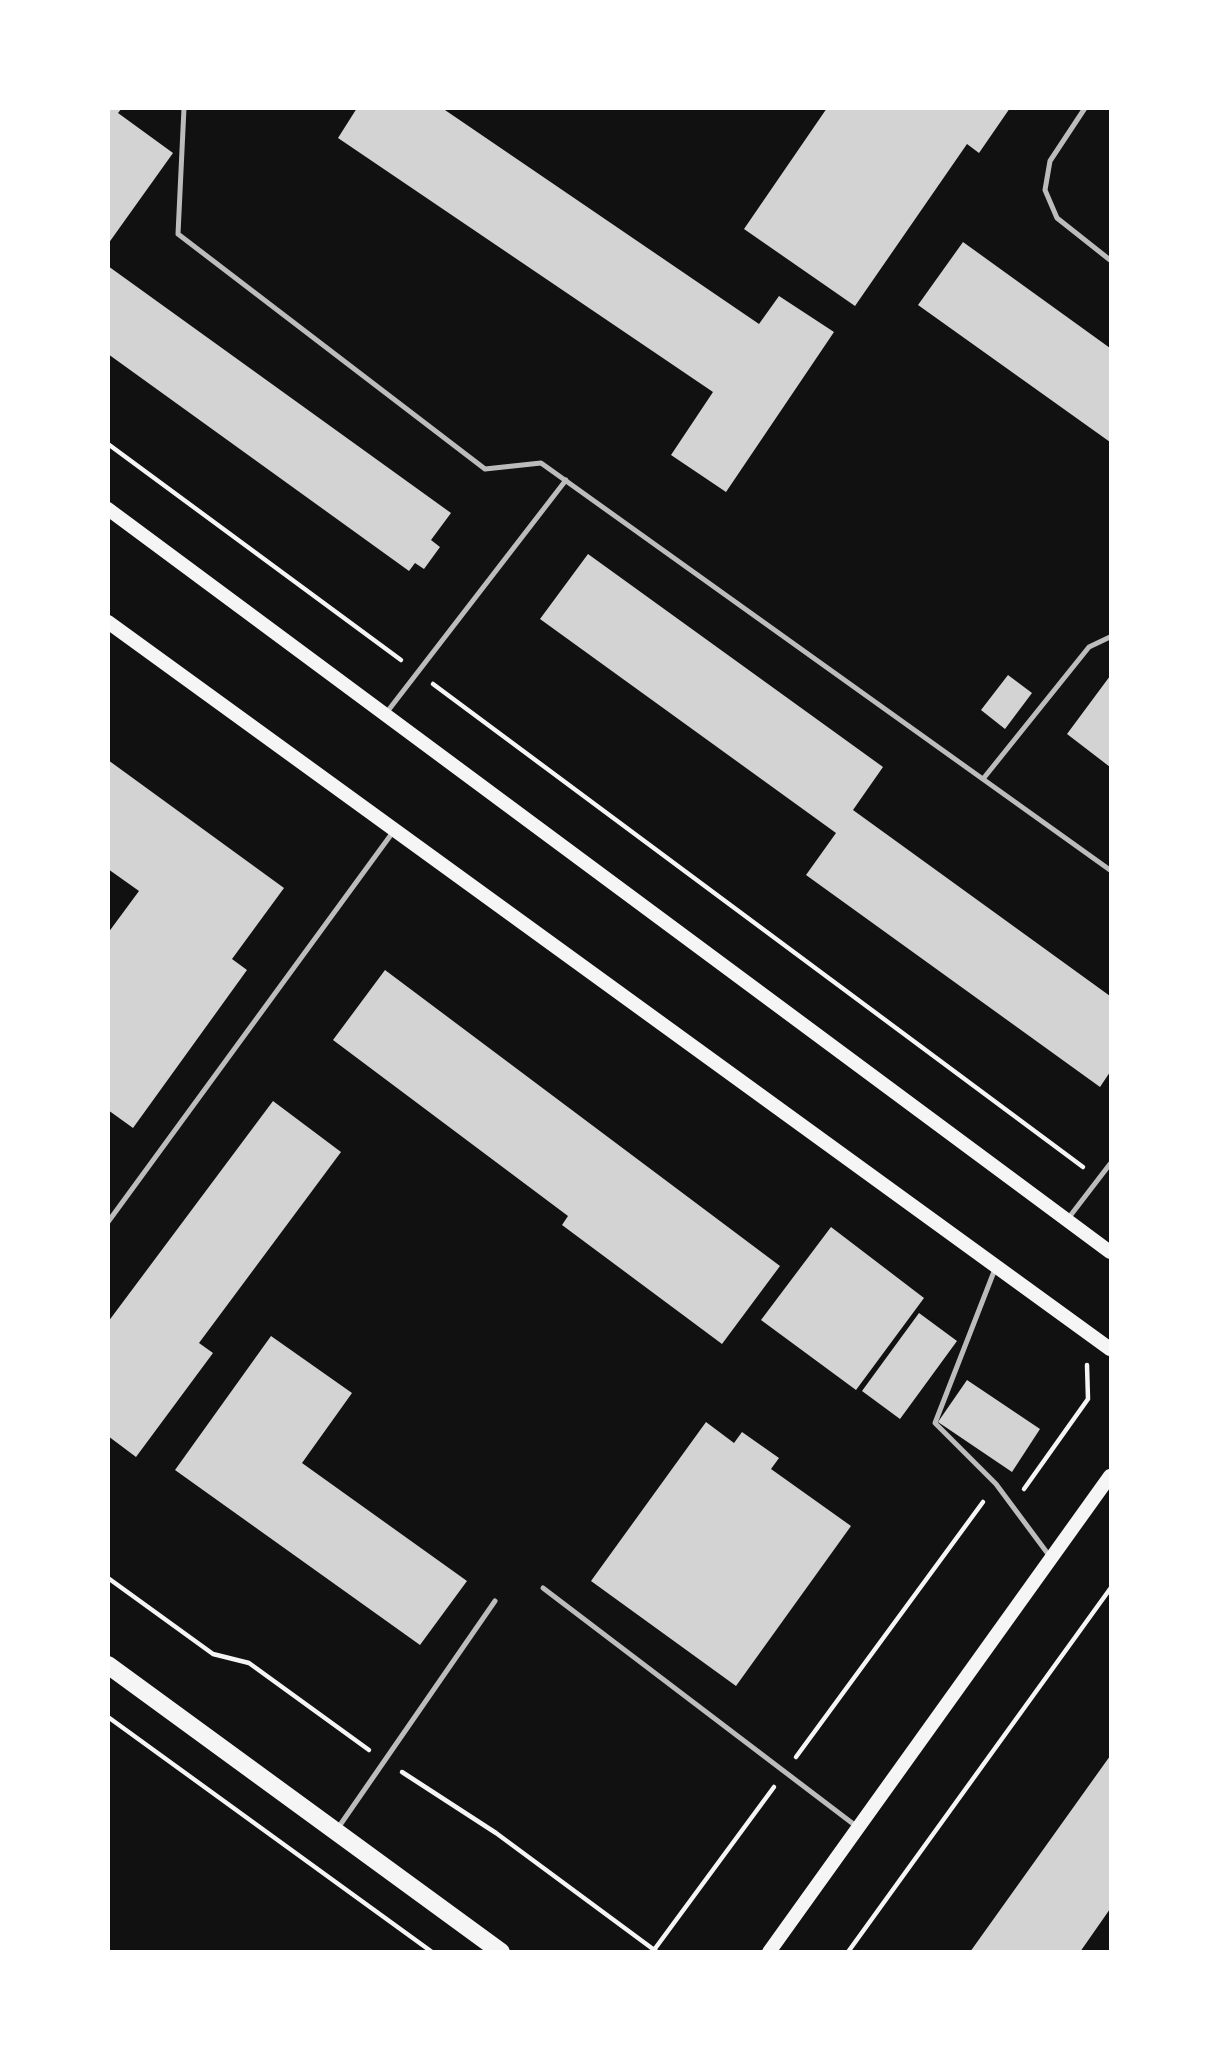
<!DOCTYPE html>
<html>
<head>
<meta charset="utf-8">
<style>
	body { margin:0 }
	#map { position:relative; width:1219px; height:2060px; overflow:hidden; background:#111; font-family:Raleway,sans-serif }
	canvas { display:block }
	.frame { position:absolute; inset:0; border:110px solid #fff; pointer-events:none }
</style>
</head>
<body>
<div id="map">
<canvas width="1219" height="2060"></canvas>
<div class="frame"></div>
</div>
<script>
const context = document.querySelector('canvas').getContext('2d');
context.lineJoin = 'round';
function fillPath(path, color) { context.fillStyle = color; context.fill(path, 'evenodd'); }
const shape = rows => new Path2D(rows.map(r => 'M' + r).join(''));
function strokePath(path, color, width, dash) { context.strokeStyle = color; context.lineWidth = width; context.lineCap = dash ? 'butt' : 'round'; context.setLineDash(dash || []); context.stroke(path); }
const building = shape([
	[108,108,122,108,118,113,173,153,108,244],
	[357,108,442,108,759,324,779,296,834,332,726,492,671,455,713,392,338,138],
	[827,108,1010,108,979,153,967,144,855,306,744,229],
	[963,242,1110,348,1110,442,918,305],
	[108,266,451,513,431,540,440,547,424,569,415,563,409,571,108,354],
	[588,554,883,767,853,810,1110,996,1110,1072,1100,1087,806,875,836,833,540,619],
	[1008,675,1032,693,1005,729,981,710],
	[1110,676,1110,767,1067,734],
	[108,760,284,888,232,959,247,970,133,1128,108,1110,108,933,139,891,108,869],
	[385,970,780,1266,722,1344,562,1225,568,1216,333,1040],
	[273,1101,341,1152,199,1343,213,1353,136,1457,108,1436,108,1322],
	[831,1227,924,1298,856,1390,761,1320],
	[919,1313,957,1341,900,1419,862,1391],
	[271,1336,352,1393,302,1463,467,1581,420,1645,175,1470],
	[967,1380,1040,1429,1012,1472,938,1422],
	[706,1422,734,1443,742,1432,779,1458,771,1469,851,1526,736,1686,591,1581],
	[1110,1756,1110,1909,1080,1952,970,1952]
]);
const path = shape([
	[108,444,401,660],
	[433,684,1083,1167],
	[1024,1489,1088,1399,1087,1365],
	[108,1578,213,1654,249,1663,369,1750],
	[108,1717,432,1952],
	[796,1757,983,1502],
	[402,1772,496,1833,657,1952],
	[654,1950,774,1787],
	[848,1952,1110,1589]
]);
const service = shape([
	[184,108,178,234,485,469,541,463,1110,870],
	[1085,108,1050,161,1045,190,1057,218,1110,260],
	[387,712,566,480],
	[983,779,1089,647,1110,637],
	[1067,1220,1110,1164],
	[108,1222,393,832],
	[995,1269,935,1423,996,1484,1051,1558],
	[543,1588,856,1826],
	[338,1828,495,1601]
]);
const secondary = shape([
	[108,509,1110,1252],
	[108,622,1110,1349],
	[769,1952,1110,1476]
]);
const primary = shape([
	[108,1665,501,1952]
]);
fillPath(building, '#d3d3d3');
strokePath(path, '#f5f5f5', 4.5);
strokePath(service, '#bcbcbc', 5);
strokePath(secondary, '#f5f5f5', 14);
strokePath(primary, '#f5f5f5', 18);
</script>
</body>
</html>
